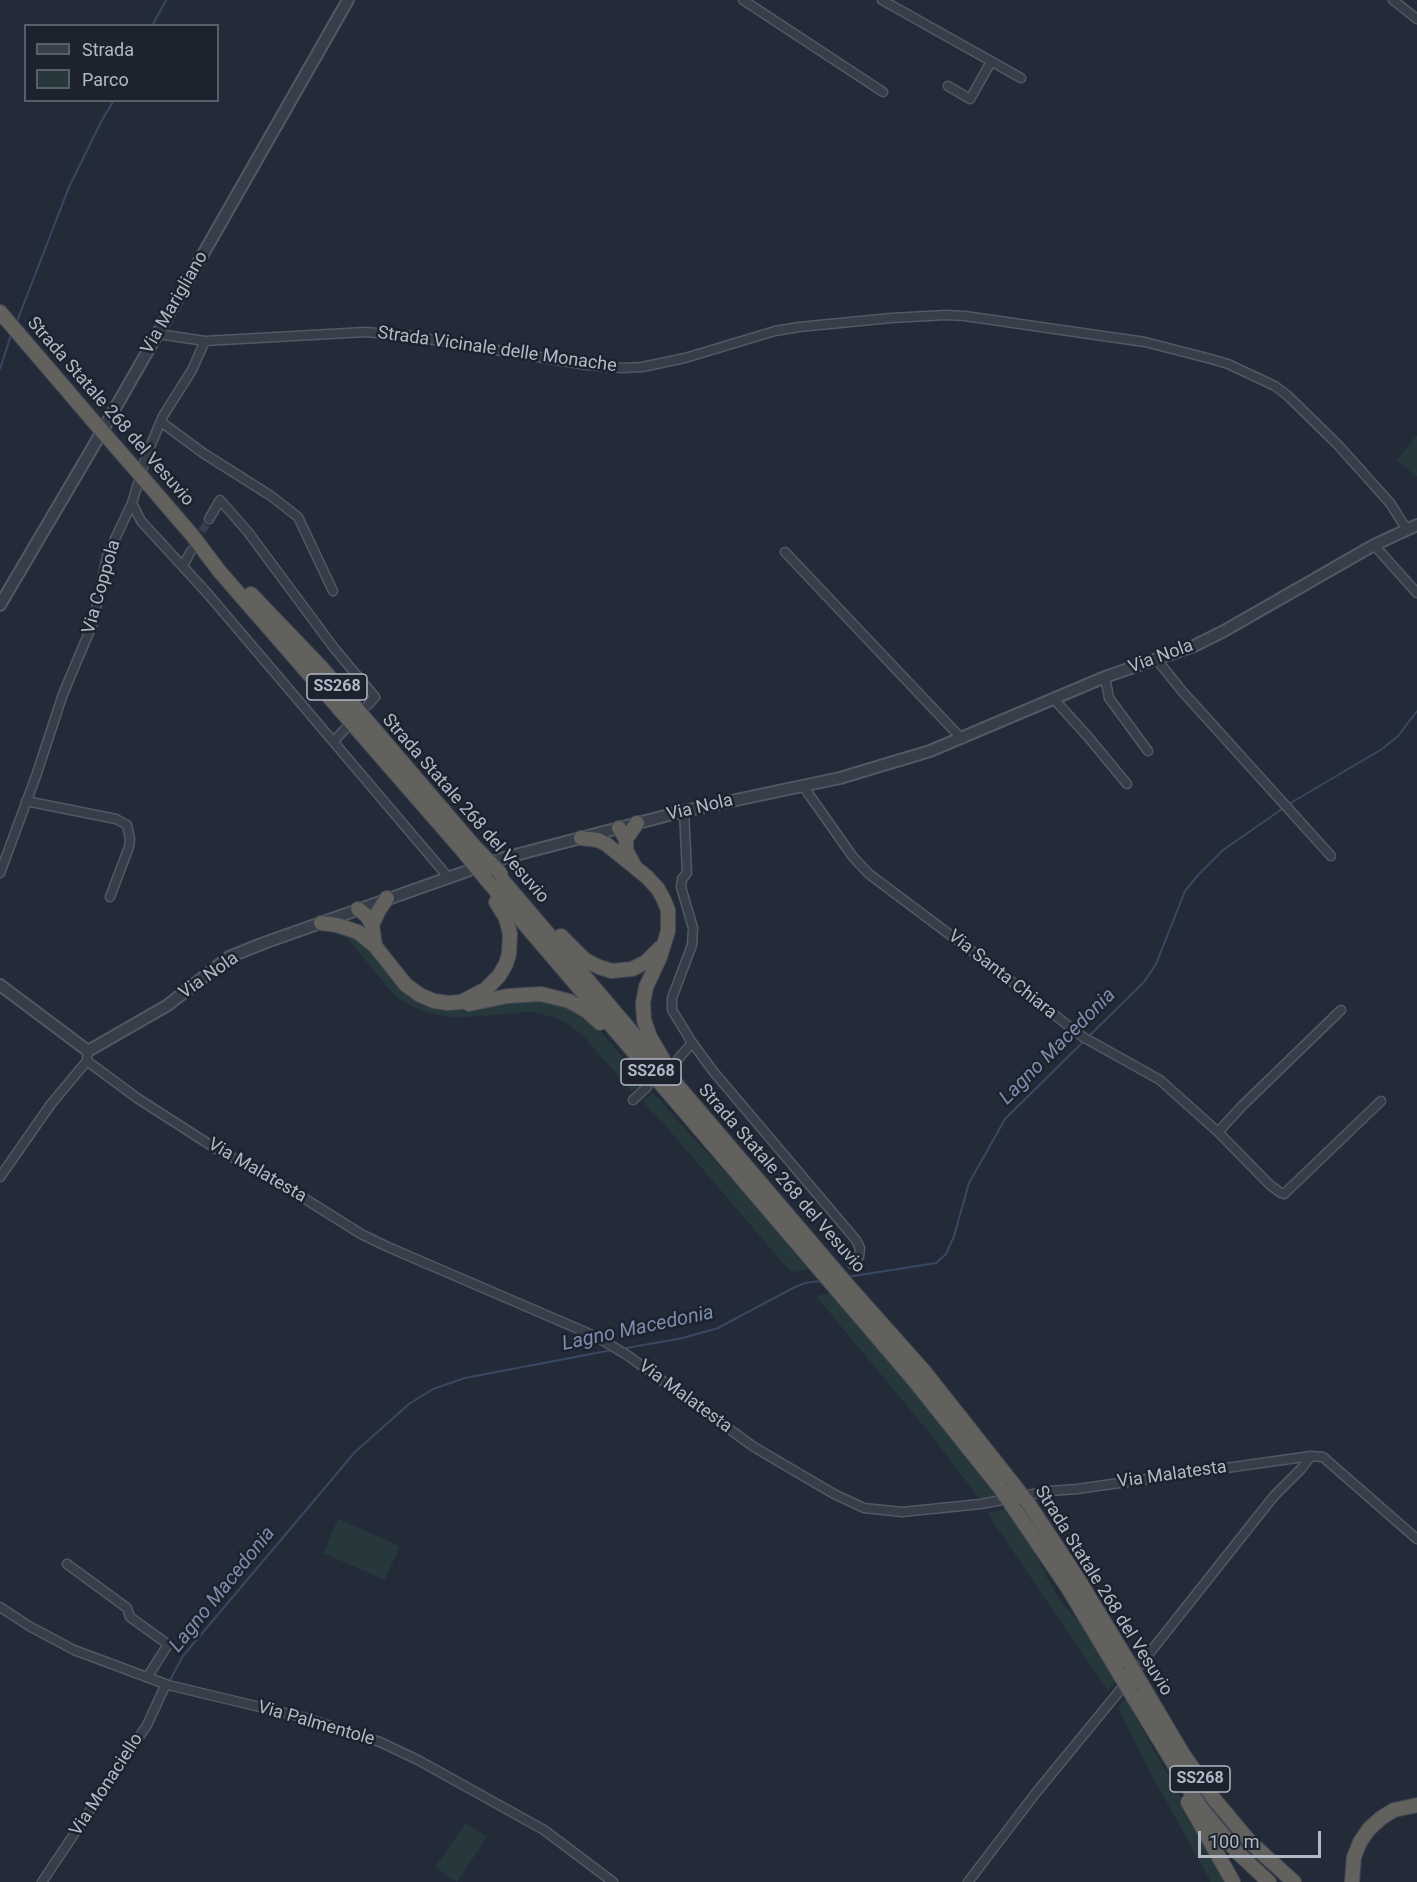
<!DOCTYPE html>
<html>
<head>
<meta charset="utf-8">
<style>
	body { margin:0 }
	#map { position:relative; width:1417px; height:1882px; overflow:hidden; background:#232b39; font-family:Roboto,sans-serif }
	canvas { display:block }
	.legend { position:absolute; left:24px; top:24px; width:195px; height:78px; box-sizing:border-box; background:#1c222e; border:2px solid #585e6a; margin:0; padding:8px 10px; list-style:none; font-size:18px; color:#b2b8c5 }
	.legend li { display:flex; align-items:center; gap:12px; height:30px }
	.legend b { width:30px; border:2px solid #585e6a }
	.scale { position:absolute; left:1198px; top:1831px; width:123px; height:27px; box-sizing:border-box; border:3px solid #b2b8c5; border-top:0; padding-left:8px; font-size:18px; line-height:21px; white-space:nowrap; color:#b2b8c5; -webkit-text-stroke:4px #1c222e; paint-order:stroke }
</style>
</head>
<body>
<div id="map">
<canvas width="1417" height="1882"></canvas>
<ul class="legend">
<li><b style="height:8px;background:#373d49"></b>Strada</li>
<li><b style="height:16px;background:#26383b"></b>Parco</li>
</ul>
<div class="scale">100 m</div>
</div>
<script>
const context = document.querySelector('canvas').getContext('2d');
context.lineJoin = 'round';
function fillPath(path, color) { context.fillStyle = color; context.fill(path, 'evenodd'); }
const shape = rows => new Path2D(rows.map(r => 'M' + r).join(''));
function strokePath(path, color, width, dash) { context.strokeStyle = color; context.lineWidth = width; context.lineCap = dash ? 'butt' : 'round'; context.setLineDash(dash || []); context.stroke(path); }
function drawText(font, color, halo, rows, align = 'center') {
  context.font = font + ' Roboto,sans-serif'; context.lineWidth = 5; context.setLineDash([]); context.textBaseline = 'middle'; context.strokeStyle = halo; context.fillStyle = color; for (const [text, x, y, turn = 0] of rows) {
    context.save(); context.translate(x, y); context.rotate((+turn || 0) * Math.PI / 180); context.textAlign = isNaN(turn) ? turn : align; if (halo) context.strokeText(text, 0, 0); context.fillText(text, 0, 0); context.restore();
  }
}
const green = shape([
	[1417,435,1417,477,1397,460],
	[328,930,343,931,362,942,400,989,410,998,430,1006,462,1009,519,998,538,998,571,1007,596,1026,644,1082,632,1092,585,1038,568,1024,552,1017,531,1012,453,1018,429,1013,418,1009,398,998,388,988,348,939],
	[653,1092,687,1131,739,1187,808,1269,794,1272,789,1270,664,1124,643,1102],
	[830,1293,918,1397,997,1498,981,1501,932,1436,816,1296],
	[1005,1509,1036,1555,1046,1576,1062,1603,1079,1622,1115,1682,1108,1691,987,1513],
	[338,1519,400,1546,385,1580,323,1553],
	[1125,1699,1228,1882,1211,1882,1144,1761,1118,1707],
	[466,1823,487,1837,457,1882,435,1867]
]);
const stream = shape([
	[152,26,166,0],
	[16,324,69,187,101,122,114,100],
	[0,369,11,335],
	[1289,804,1382,749,1398,736,1417,711],
	[1088,1037,1144,982,1156,964,1185,891,1198,875,1223,850,1285,807],
	[847,1277,936,1263,946,1254,954,1236,969,1183,1005,1119,1084,1041],
	[621,1349,683,1338,718,1328,791,1289,805,1283,821,1281],
	[168,1684,183,1656,355,1452,409,1404,433,1389,465,1378,612,1350],
	[71,1845,90,1818]
]);
const minorTunnel = shape([
	[196,542,209,519],
	[647,1087,678,1059]
]);
const minor = shape([
	[743,0,883,92],
	[882,0,1021,78],
	[1393,0,1417,19],
	[948,86,970,99,991,62],
	[158,334,205,341,365,332,410,336,587,365,622,368,642,367,685,358,775,331,799,327,891,318,946,315,965,316,1096,335,1145,342,1211,359,1228,364,1275,386,1288,396,1338,445,1390,503,1407,530],
	[161,422,203,453,271,496,298,517,333,591],
	[132,503,141,521,208,594,449,878],
	[209,519,220,500,248,532,334,648,375,697,368,705],
	[1374,545,1417,593],
	[785,552,962,739],
	[183,566,191,551],
	[1157,660,1182,691,1331,856],
	[1105,677,1109,698,1148,751],
	[1053,698,1089,738,1127,784],
	[334,741,345,729],
	[803,786,853,857,869,874,989,964,1083,1037,1160,1080,1218,1132,1270,1185,1281,1193,1284,1194,1381,1101],
	[26,801,116,819,127,825,130,839,129,847,110,897],
	[684,811,687,873,682,879,681,887,693,928,692,945,672,998,672,1010,691,1041,713,1071,856,1240,860,1248,859,1257,852,1264],
	[0,873,36,776,63,694,93,623,107,556,132,503,147,454,163,416,192,370,205,341],
	[88,1051,87,1061,137,1098,218,1150,275,1180,361,1234,388,1247,597,1337,627,1355,754,1447,834,1494,864,1508,902,1512,981,1504,1049,1491,1077,1489,1311,1456],
	[678,1059,692,1043],
	[633,1100,647,1087],
	[1218,1132,1243,1105,1341,1010],
	[0,1177,51,1104,87,1061],
	[67,1564,127,1608,130,1617,166,1643,167,1646,148,1676],
	[0,1607,29,1626,74,1650,168,1685,306,1718,380,1742,418,1760,544,1830,613,1882],
	[42,1882,147,1725,166,1684],
	[968,1882,1035,1794,1117,1694,1274,1496,1301,1469,1311,1456,1323,1457,1417,1539]
]);
const tertiary = shape([
	[0,605,93,447,348,0],
	[0,985,88,1051,168,1005,229,957,264,943,504,858,684,811,840,778,930,751,1105,677,1194,646,1224,631,1374,545,1417,525]
]);
const trunk = shape([
	[0,312,95,423],
	[149,485,192,535,220,572,463,851],
	[251,594,321,667,474,846],
	[619,828,626,839,626,850,634,865],
	[581,838,598,840,606,844,647,877,658,889,664,900,668,910,668,931,660,957,646,987,643,1003,644,1020,650,1037,663,1059],
	[626,839,637,823],
	[498,875,851,1289,924,1371,1014,1485],
	[486,879,913,1379,1000,1488],
	[358,909,367,916,372,925,375,946],
	[321,923,337,925,358,932,375,946,406,985,420,995,434,1001,448,1003,461,1002,486,989,499,976,506,964,509,954,510,934,506,918,496,902],
	[372,925,379,910,387,898],
	[561,936,585,960,599,967,612,971,632,969,646,962,660,948],
	[469,1004,508,996,541,994,569,1001,587,1011,600,1023],
	[1028,1503,1077,1577,1129,1663],
	[1013,1507,1066,1585,1120,1675],
	[1141,1683,1183,1754,1214,1799,1251,1843,1294,1882],
	[1132,1695,1200,1807,1238,1853,1269,1882],
	[1188,1802,1233,1882],
	[1352,1882,1354,1857,1360,1842,1369,1829,1381,1818,1394,1810,1417,1805]
]);
const trunkBridge = shape([
	[95,423,149,485],
	[474,846,501,874],
	[463,851,486,879],
	[1014,1485,1028,1503],
	[1000,1488,1013,1507],
	[1129,1663,1141,1683],
	[1120,1675,1132,1695]
]);
const shields = [
	[337,687,60],
	[651,1072,60],
	[1200,1779,60]
];
const shieldNames = [
	["SS268",337,687],
	["SS268",651,1072],
	["SS268",1200,1779]
];
const streetNames = [
	["Via Marigliano",175,303,-60],
	["Strada Vicinale delle Monache",497,350,8],
	["Strada Statale 268 del Vesuvio",110,412,49],
	["Via Coppola",102,587,-74],
	["Via Nola",1161,657,-20],
	["Via Nola",700,808,-13],
	["Strada Statale 268 del Vesuvio",465,809,49],
	["Via Santa Chiara",1002,975,38],
	["Via Nola",209,976,-35],
	["Via Malatesta",257,1171,30],
	["Strada Statale 268 del Vesuvio",781,1179,49],
	["Via Malatesta",685,1397,36],
	["Via Malatesta",1172,1475,-8],
	["Strada Statale 268 del Vesuvio",1103,1591,58],
	["Via Palmentole",316,1724,16],
	["Via Monaciello",107,1785,-57]
];
const waterNames = [
	["Lagno Macedonia",1058,1047,-45],
	["Lagno Macedonia",638,1329,-12],
	["Lagno Macedonia",223,1590,-51]
];
fillPath(green, '#26383b');
strokePath(stream, '#394861', 2);
strokePath(minorTunnel, '#38404e', 8, [8, 4]);
strokePath(minor, '#525864', 11);
strokePath(tertiary, '#525864', 14);
strokePath(trunk, '#424854', 16);
strokePath(minor, '#373d49', 8);
strokePath(tertiary, '#373d49', 10);
strokePath(trunk, '#62615e', 14);
strokePath(trunkBridge, '#424854', 16, []);
strokePath(trunkBridge, '#62615e', 14);
for (const [x, y, w] of shields) { const box = new Path2D(); box.roundRect(x - w / 2, y - 13, w, 26, 4.5); context.fillStyle = '#1c222e'; context.fill(box); strokePath(box, '#b2b8c5', 1.5); }
drawText('bold 16px', '#b2b8c5', null, shieldNames);
drawText('18px', '#b2b8c5', '#1c222e', streetNames);
drawText('italic 20px', '#7b8dab', '#1c222e', waterNames);
</script>
</body>
</html>
